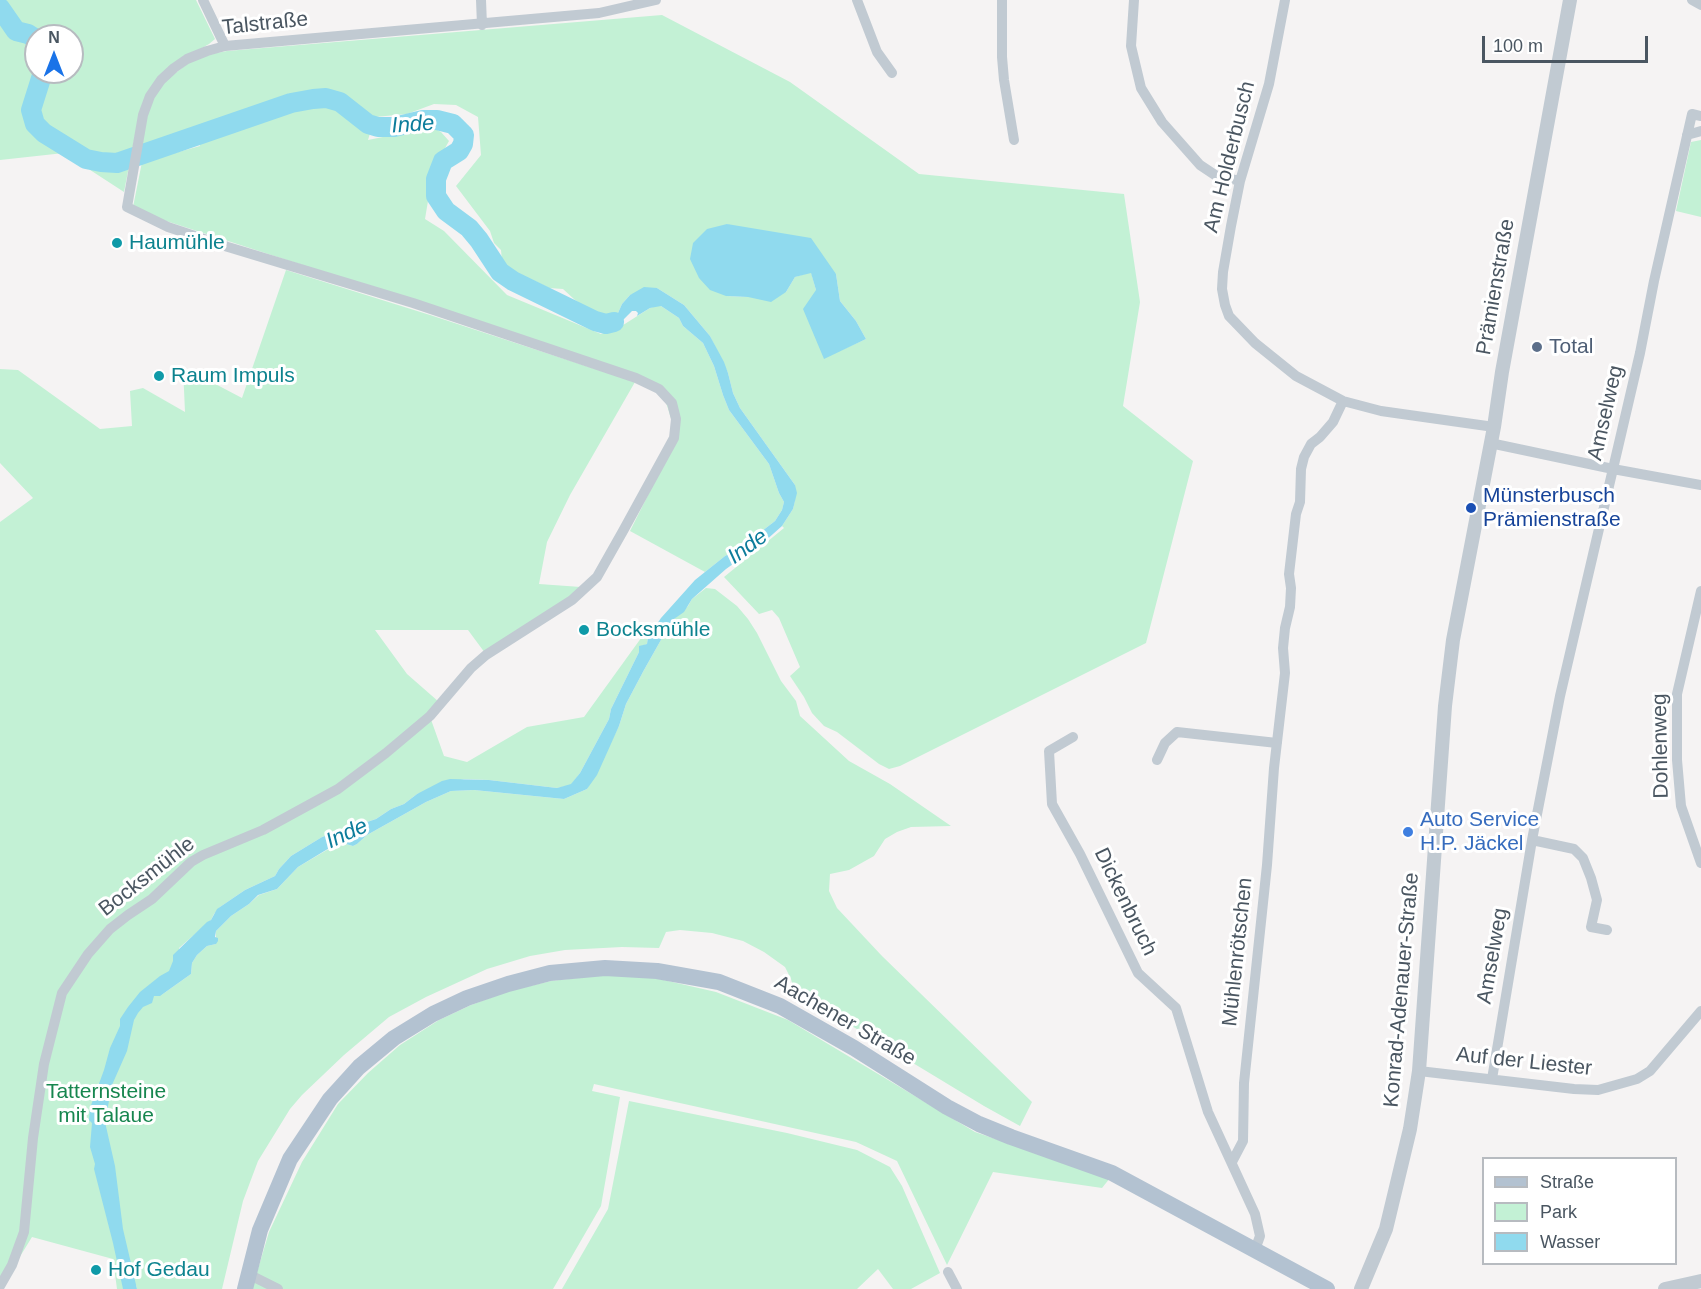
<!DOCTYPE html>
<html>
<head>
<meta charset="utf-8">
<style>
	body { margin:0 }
	#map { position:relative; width:1701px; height:1289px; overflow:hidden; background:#f5f3f3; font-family:Helvetica,sans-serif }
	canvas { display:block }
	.legend { position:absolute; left:1482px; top:1157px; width:195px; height:108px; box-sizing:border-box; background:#fff; border:2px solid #b7bbc0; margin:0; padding:8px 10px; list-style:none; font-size:18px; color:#4a5661 }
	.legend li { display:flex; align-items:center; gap:12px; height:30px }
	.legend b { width:30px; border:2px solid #b7bbc0 }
	.north { position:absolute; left:24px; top:24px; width:60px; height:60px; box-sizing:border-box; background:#fff; border:2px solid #b7bbc0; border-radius:50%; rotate:0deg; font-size:16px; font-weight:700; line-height:24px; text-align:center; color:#4a5661 }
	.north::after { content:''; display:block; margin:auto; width:21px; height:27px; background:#1a73e8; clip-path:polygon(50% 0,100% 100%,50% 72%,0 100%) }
	.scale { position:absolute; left:1482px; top:36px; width:166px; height:27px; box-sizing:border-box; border:3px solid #4a5661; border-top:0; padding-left:8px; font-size:18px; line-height:21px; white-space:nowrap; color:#4a5661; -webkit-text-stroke:4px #fff; paint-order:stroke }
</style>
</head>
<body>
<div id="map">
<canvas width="1701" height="1289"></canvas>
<ul class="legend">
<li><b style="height:8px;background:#b3c2d1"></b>Straße</li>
<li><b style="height:16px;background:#c3f1d5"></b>Park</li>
<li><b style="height:16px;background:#90daee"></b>Wasser</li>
</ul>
<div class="north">N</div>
<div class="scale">100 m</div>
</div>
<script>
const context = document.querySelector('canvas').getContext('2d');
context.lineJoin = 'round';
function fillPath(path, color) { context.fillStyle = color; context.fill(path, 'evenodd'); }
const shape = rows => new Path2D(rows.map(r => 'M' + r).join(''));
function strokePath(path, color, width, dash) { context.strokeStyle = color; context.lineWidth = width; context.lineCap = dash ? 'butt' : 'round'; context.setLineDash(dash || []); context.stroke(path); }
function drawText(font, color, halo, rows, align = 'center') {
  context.font = font + ' Helvetica,sans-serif'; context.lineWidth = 6; context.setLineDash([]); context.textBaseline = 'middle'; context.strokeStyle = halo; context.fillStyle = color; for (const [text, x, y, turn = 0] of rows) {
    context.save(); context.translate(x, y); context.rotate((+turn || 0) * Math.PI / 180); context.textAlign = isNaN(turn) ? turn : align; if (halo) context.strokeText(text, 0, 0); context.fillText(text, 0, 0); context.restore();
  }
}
const green = shape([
	[0,0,196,0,215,39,209,44,175,64,139,115,124,192,64,153,0,160],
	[36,36,72,36,72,72,36,72],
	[662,15,790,82,919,174,1124,194,1140,302,1123,406,1193,461,1146,643,900,766,889,769,879,764,837,732,824,726,812,713,804,697,790,676,800,667,779,618,772,610,759,614,724,577,784,528,782,526,793,509,795,500,795,485,740,408,733,393,728,373,710,336,684,305,657,288,630,295,622,304,618,313,601,318,592,315,589,310,575,300,563,289,549,288,512,270,502,261,501,250,494,243,490,231,456,186,481,155,478,117,456,105,434,104,407,114,375,117,368,140,432,127,441,132,449,141,444,150,435,159,425,219,444,231,507,295,601,334,620,327,650,308,656,306,661,306,679,318,683,326,703,343,714,366,723,395,729,410,769,464,779,493,784,502,782,510,775,521,740,548,725,556,705,572,630,531,677,437,661,387,401,297,160,219,133,207,142,162,200,146,198,132,141,146,146,117,153,98,165,81,190,62,211,54,227,51],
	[727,224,836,274,840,301,856,321,866,339,824,358,816,290,811,272,795,277,786,292,748,297,726,296],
	[1701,140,1701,217,1676,211,1691,142],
	[286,270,430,315,635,382,570,495,547,542,539,584,581,587,570,598,485,653,468,630,375,630,407,674,439,702,429,714,444,756,467,762,527,727,584,717,644,634,648,637,647,644,639,647,639,652,611,709,609,719,580,773,571,785,557,788,489,780,464,779,417,794,404,804,391,809,376,819,322,837,291,856,279,869,275,876,245,890,220,907,214,914,211,920,179,948,180,980,160,996,191,974,192,963,197,955,207,946,216,944,216,931,231,916,249,904,259,895,277,889,298,867,332,847,342,843,353,846,357,844,367,835,426,802,451,791,474,790,564,799,587,789,619,726,626,704,644,670,666,631,671,626,674,619,688,606,692,599,706,588,715,589,737,606,748,619,757,633,781,681,796,701,800,716,849,761,890,784,951,826,911,827,897,832,885,839,874,856,849,870,830,874,829,891,837,908,882,956,1032,1102,1020,1126,984,1106,794,991,791,979,785,967,764,952,743,941,712,933,680,930,666,932,659,948,622,947,565,950,530,956,487,969,426,997,389,1017,344,1055,302,1095,290,1109,258,1161,243,1201,222,1289,137,1289,136,1285,123,1286,123,1289,117,1289,113,1259,32,1237,0,1289,0,522,33,498,0,463,0,369,18,370,100,429,132,426,130,391,143,388,185,412,183,367,242,398],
	[603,975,655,978,716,992,788,1020,975,1132,1110,1178,1102,1188,993,1172,947,1265,897,1161,856,1142,594,1084,592,1091,620,1097,601,1206,553,1289,252,1289,269,1232,302,1162,338,1104,368,1073,400,1045,439,1020,471,1005,509,991,551,981],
	[629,1101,787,1133,857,1150,890,1167,902,1186,940,1273,911,1289,893,1289,878,1269,857,1289,562,1289,608,1209]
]);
const water = shape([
	[727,224,811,238,836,274,840,301,856,321,866,339,824,359,803,309,816,290,811,273,795,277,786,292,771,302,748,297,726,296,710,290,699,278,690,259,693,243,707,229],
	[644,287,657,288,684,305,710,336,724,362,728,373,733,393,740,408,795,485,797,493,793,509,782,526,764,542,726,569,692,599,684,612,674,619,671,626,666,631,644,670,626,704,619,726,597,775,587,789,564,799,474,790,451,791,426,802,367,835,357,844,353,846,342,843,331,847,298,867,277,889,258,895,249,904,231,916,216,931,215,937,218,938,218,941,216,944,207,946,197,955,192,963,191,974,160,996,154,996,152,1003,143,1007,138,1013,134,1020,127,1051,112,1085,105,1122,115,1166,123,1229,137,1289,123,1289,113,1243,94,1169,95,1164,90,1147,92,1123,89,1120,90,1108,104,1070,110,1048,120,1026,120,1019,128,1007,140,992,160,976,169,971,173,961,173,955,207,922,211,920,217,909,245,890,275,876,279,869,291,856,322,837,376,819,391,809,404,804,417,794,442,781,450,779,489,780,557,788,571,784,580,773,609,719,611,709,639,652,639,646,647,644,648,637,661,618,695,580,725,556,740,548,775,521,782,510,784,502,779,493,769,464,729,410,723,395,714,366,703,343,683,326,679,318,661,306,650,308,637,316,638,313,636,311,632,311,617,326,609,329,595,327,586,324,592,315,598,317,606,318,618,313,622,304,630,295]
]);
const river = shape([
	[0,8,16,31,28,34,36,39],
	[43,72,31,110,35,124,44,133,86,159,101,162,117,163,291,103,313,99,326,98,340,102,368,124,378,127,394,127,423,120,437,120,453,124,464,135,463,144,459,151,443,161,436,179,436,196,446,211,469,228,479,240,500,272,513,281,595,321,606,324,614,322]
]);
const minor = shape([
	[203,0,225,46],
	[481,0,482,25],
	[857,0,877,52,892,73],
	[1002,0,1002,57,1004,80,1014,140],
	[1134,0,1131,46,1141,88,1162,122,1200,165,1215,175,1240,181],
	[1285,0,1269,84,1240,181,1231,226,1223,272,1222,289,1225,305,1229,316,1255,343,1296,376,1343,401,1381,411,1494,427],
	[1692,0,1701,5],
	[1687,135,1701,131],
	[1490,443,1613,469,1701,485],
	[1701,591,1677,694,1677,760,1681,806,1701,863],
	[1073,737,1049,751,1052,804,1080,854,1138,973,1176,1008,1208,1112,1255,1214,1260,1236,1255,1250],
	[1157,760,1165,743,1177,732,1277,743],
	[1532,840,1574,849,1583,858,1591,878,1597,900,1591,927,1607,930],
	[1419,1071,1574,1089,1598,1090,1637,1079,1650,1071,1701,1011],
	[1492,1079,1532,840,1560,696,1640,353,1654,281,1692,114,1701,116],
	[1232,1162,1243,1141,1244,1083,1267,865,1274,768,1285,673,1283,648,1285,628,1290,607,1291,588,1289,574,1296,514,1300,502,1301,469,1304,457,1311,444,1320,437,1333,422,1343,401],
	[948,1272,957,1289],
	[248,1274,278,1289],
	[0,1286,12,1265,24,1232,33,1138,44,1064,62,993,88,954,110,929,128,915,152,899,191,862,203,855,263,830,338,789,386,753,430,716,471,668,486,655,572,600,597,577,623,531,674,438,676,419,672,403,659,389,636,378,413,303,228,247,168,227,127,207,143,115,150,96,161,80,174,68,187,59,207,51,225,46,599,13,656,0]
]);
const tertiary = shape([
	[1361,1289,1386,1229,1410,1129,1419,1071,1445,706,1453,640,1494,427,1502,372,1570,0],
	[1665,1289,1701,1281]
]);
const primary = shape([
	[245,1289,260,1230,290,1159,330,1099,359,1067,394,1038,433,1014,467,998,508,984,550,973,605,968,657,971,719,982,780,1006,854,1048,947,1107,979,1124,1011,1137,1112,1173,1327,1289]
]);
const markers = [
	[117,243,6,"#0f9aa8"],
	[1537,347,6,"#5c6f8a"],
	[159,376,6,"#0f9aa8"],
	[1471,508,6,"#1a4fb4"],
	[584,630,6,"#0f9aa8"],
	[1408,832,6,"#3f7fe0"],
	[96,1270,6,"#0f9aa8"]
];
const streetNames = [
	["Talstraße",265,24,-6],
	["Am Holderbusch",1230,157,-76],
	["Prämienstraße",1496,287,-80],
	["Amselweg",1606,413,-77],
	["Dohlenweg",1661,746,-91],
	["Bocksmühle",147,877,-38],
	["Dickenbruch",1125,902,64],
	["Mühlenrötschen",1238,952,-84],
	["Amselweg",1493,956,-80],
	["Konrad-Adenauer-Straße",1402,990,-85],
	["Aachener Straße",845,1021,30],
	["Auf der Liester",1524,1062,6]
];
const cultureNames = [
	["Haumühle",129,243],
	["Raum Impuls",171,376],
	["Bocksmühle",596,630],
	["Hof Gedau",108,1270]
];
const serviceNames = [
	["Total",1549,347]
];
const transitNames = [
	["Münsterbusch",1483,496],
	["Prämienstraße",1483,520]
];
const shopNames = [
	["Auto Service",1420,820],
	["H.P. Jäckel",1420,844]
];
const parkNames = [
	["Tatternsteine",106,1092],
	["mit Talaue",106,1116]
];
const waterNames = [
	["Inde",413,125,-4],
	["Inde",748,547,-36],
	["Inde",347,834,-25]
];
fillPath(green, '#c3f1d5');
fillPath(water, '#90daee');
strokePath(river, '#90daee', 20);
strokePath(minor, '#c1cad2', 10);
strokePath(tertiary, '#c1cad2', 14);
strokePath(primary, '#b3c2d1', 16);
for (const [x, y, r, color] of markers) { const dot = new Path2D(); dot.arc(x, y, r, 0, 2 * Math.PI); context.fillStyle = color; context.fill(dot); strokePath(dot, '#fff', 2); }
drawText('21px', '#4a5661', '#fff', streetNames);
drawText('21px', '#0d838f', '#fff', cultureNames, 'left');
drawText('21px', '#4e5e75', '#fff', serviceNames, 'left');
drawText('21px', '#164399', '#fff', transitNames, 'left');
drawText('21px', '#366cbe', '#fff', shopNames, 'left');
drawText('21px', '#17864f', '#fff', parkNames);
drawText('italic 22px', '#0c7c9b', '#fff', waterNames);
</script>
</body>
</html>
